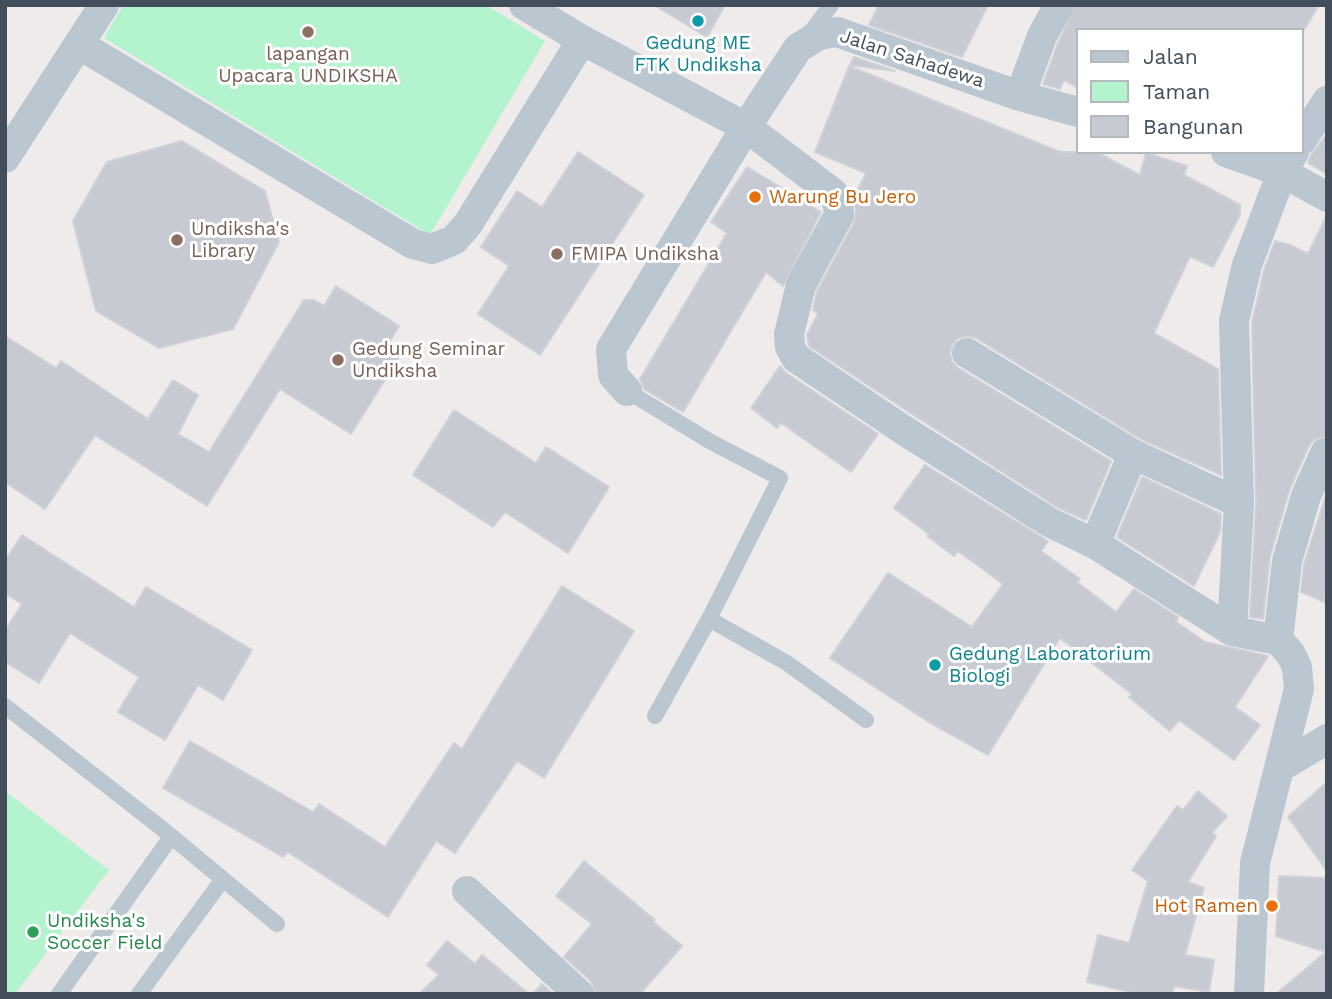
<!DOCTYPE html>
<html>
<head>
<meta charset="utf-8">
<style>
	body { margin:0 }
	#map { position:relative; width:1332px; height:999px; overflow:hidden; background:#efebeb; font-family:"Work Sans",sans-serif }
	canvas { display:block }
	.frame { position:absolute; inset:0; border:7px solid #424f5b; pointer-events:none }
	.legend { position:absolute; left:1076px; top:28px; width:228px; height:126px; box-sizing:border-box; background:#fff; border:2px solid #b3b9bd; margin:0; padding:9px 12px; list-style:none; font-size:21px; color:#424f5b }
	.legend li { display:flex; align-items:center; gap:14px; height:35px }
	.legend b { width:35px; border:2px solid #b3b9bd }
</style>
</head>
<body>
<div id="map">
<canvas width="1332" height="999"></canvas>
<div class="frame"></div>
<ul class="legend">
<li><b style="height:9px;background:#bac6d0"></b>Jalan</li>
<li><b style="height:19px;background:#b3f3cd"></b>Taman</li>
<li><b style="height:19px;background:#c7cad3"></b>Bangunan</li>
</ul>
</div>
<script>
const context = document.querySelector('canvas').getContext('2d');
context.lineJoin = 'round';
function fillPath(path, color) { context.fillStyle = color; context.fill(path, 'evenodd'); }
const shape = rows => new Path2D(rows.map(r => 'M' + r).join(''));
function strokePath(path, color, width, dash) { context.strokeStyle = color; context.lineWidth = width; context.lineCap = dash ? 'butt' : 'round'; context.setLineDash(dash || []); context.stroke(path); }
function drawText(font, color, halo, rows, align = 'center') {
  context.font = font + ' "Work Sans",sans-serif'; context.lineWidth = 6; context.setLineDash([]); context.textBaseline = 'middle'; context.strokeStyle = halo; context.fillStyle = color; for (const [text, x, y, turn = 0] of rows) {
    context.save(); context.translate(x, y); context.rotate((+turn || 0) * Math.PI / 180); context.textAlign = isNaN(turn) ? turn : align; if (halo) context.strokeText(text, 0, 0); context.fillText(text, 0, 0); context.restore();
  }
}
const green = shape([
	[123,5,486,5,545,41,430,235,104,38],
	[5,791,109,870,15,994,5,994]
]);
const building = shape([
	[654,5,725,5,707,37,654,5],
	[879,5,988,5,962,57,869,25,879,5],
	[1076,5,1319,5,1304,30,1078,30,1078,88,1064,80,1060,89,1043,84,1058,43,1076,5],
	[854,57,895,71,850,65,854,57],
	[849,66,1060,152,1096,152,1140,175,1146,153,1187,166,1184,175,1240,205,1240,215,1213,267,1190,256,1154,333,1218,369,1221,475,1141,439,976,338,967,336,958,338,952,345,950,353,952,362,958,368,1111,461,1086,520,1057,507,915,416,809,346,807,335,818,314,813,310,817,291,854,223,856,213,854,197,866,173,815,152,849,66],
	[1327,134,1327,174,1308,163,1311,155,1327,134],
	[182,141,265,191,279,242,233,329,159,348,96,311,73,221,107,162,182,141],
	[578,152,644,195,540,355,478,314,509,266,481,247,517,191,542,207,578,152],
	[747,167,821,212,783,286,766,272,683,412,644,389,640,379,727,233,711,222,747,167],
	[1327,215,1327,436,1315,439,1309,445,1289,491,1270,556,1263,619,1250,617,1256,503,1252,323,1264,270,1275,241,1290,245,1308,254,1327,215],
	[336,286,399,326,387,346,401,354,351,434,280,389,207,506,95,435,45,509,5,482,5,336,56,368,61,361,148,419,173,380,198,395,178,434,209,452,304,300,314,300,324,306,336,286],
	[780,366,786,373,878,434,851,472,781,423,777,428,751,408,780,366],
	[454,410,536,463,546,447,609,487,568,553,505,512,493,527,413,475,454,410],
	[925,465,1048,541,1041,551,1080,579,1077,582,1116,612,1134,589,1178,617,1176,622,1205,642,1268,656,1235,707,1260,725,1234,760,1179,720,1170,731,1129,697,1132,694,1060,638,988,755,932,724,830,658,888,573,972,627,1003,584,958,551,954,556,927,536,929,534,894,508,925,465],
	[1142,477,1221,514,1220,532,1194,586,1117,537,1142,477],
	[1327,492,1327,603,1301,592,1304,564,1327,492],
	[22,535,134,607,146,587,252,650,223,700,198,685,165,740,118,712,139,677,70,633,39,683,5,662,5,631,22,604,5,593,5,561,22,535],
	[562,586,634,631,544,778,517,761,455,853,436,841,388,917,288,852,283,857,163,788,190,741,313,812,319,804,385,847,454,743,462,749,562,586],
	[1327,782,1327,871,1288,817,1327,782],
	[1198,791,1227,816,1212,833,1216,836,1188,882,1204,888,1185,955,1214,960,1209,992,1174,986,1172,994,1139,994,1087,982,1098,935,1129,943,1148,881,1132,870,1177,806,1183,810,1198,791],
	[584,861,655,920,653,922,682,946,640,994,596,994,591,981,564,957,592,924,556,896,584,861],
	[1279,876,1327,878,1327,994,1276,994,1326,952,1276,936,1279,876],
	[447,941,475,964,482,955,529,994,419,994,439,975,427,965,447,941],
	[542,984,553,994,533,994,542,984]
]);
const lane = shape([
	[807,37,831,5],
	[627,391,711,442,780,478,709,619,655,716],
	[709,619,787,663,866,720],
	[5,706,160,827,277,924],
	[59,994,171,837],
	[139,994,223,879]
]);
const street = shape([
	[524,5,582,40,746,127,833,193,838,205,839,215,801,285,789,334,790,347,796,358,905,431,1049,522,1095,544,1232,631,1278,640,1290,653,1297,667,1299,689,1255,863,1249,994],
	[80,45,413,244,432,249,454,240,468,224,582,40],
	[1020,96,1042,36,1059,5],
	[1302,140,1327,101],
	[1226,152,1282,172,1327,197],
	[5,158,104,5],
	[967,353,1133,454,1239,503],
	[627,391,613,375,611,349,746,127,798,48,819,35,837,32,1020,96,1078,112],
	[1095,544,1133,454],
	[1232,631,1239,503,1234,321,1247,265,1282,172,1294,152],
	[1278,640,1287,561,1306,496,1325,453],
	[1279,768,1327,739],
	[467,891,579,994]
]);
const markers = [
	[698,21,7,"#0f9aa8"],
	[308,32,7,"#8d6e63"],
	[755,197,7,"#e8710a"],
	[177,240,7,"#8d6e63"],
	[557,254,7,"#8d6e63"],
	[338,360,7,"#8d6e63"],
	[935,665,7,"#0f9aa8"],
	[1272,906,7,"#e8710a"],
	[33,932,7,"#2e9e5b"]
];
const cultureNames = [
	["Gedung ME",698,43],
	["FTK Undiksha",698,65],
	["Gedung Laboratorium",949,654,"left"],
	["Biologi",949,676,"left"]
];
const educationNames = [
	["lapangan",308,54,"center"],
	["Upacara UNDIKSHA",308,76,"center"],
	["Undiksha's",191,229],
	["Library",191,251],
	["FMIPA Undiksha",571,254],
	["Gedung Seminar",352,349],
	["Undiksha",352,371]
];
const streetNames = [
	["Jalan Sahadewa",912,59,18]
];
const foodNames = [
	["Warung Bu Jero",769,197],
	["Hot Ramen",1258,906,"right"]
];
const leisureNames = [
	["Undiksha's",47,921],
	["Soccer Field",47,943]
];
fillPath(green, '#b3f3cd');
fillPath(building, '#c7cad3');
strokePath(building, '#cfd1d9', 2);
strokePath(lane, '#bac6d0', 16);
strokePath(street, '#bac6d0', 30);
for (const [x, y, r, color] of markers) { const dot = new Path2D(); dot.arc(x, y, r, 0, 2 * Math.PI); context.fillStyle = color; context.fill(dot); strokePath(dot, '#fff', 2.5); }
drawText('19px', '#0d838f', '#fff', cultureNames);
drawText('19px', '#785e54', '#fff', educationNames, 'left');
drawText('19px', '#424f5b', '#fff', streetNames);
drawText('19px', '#c56008', '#fff', foodNames, 'left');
drawText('19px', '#27864d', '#fff', leisureNames, 'left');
</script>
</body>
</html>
